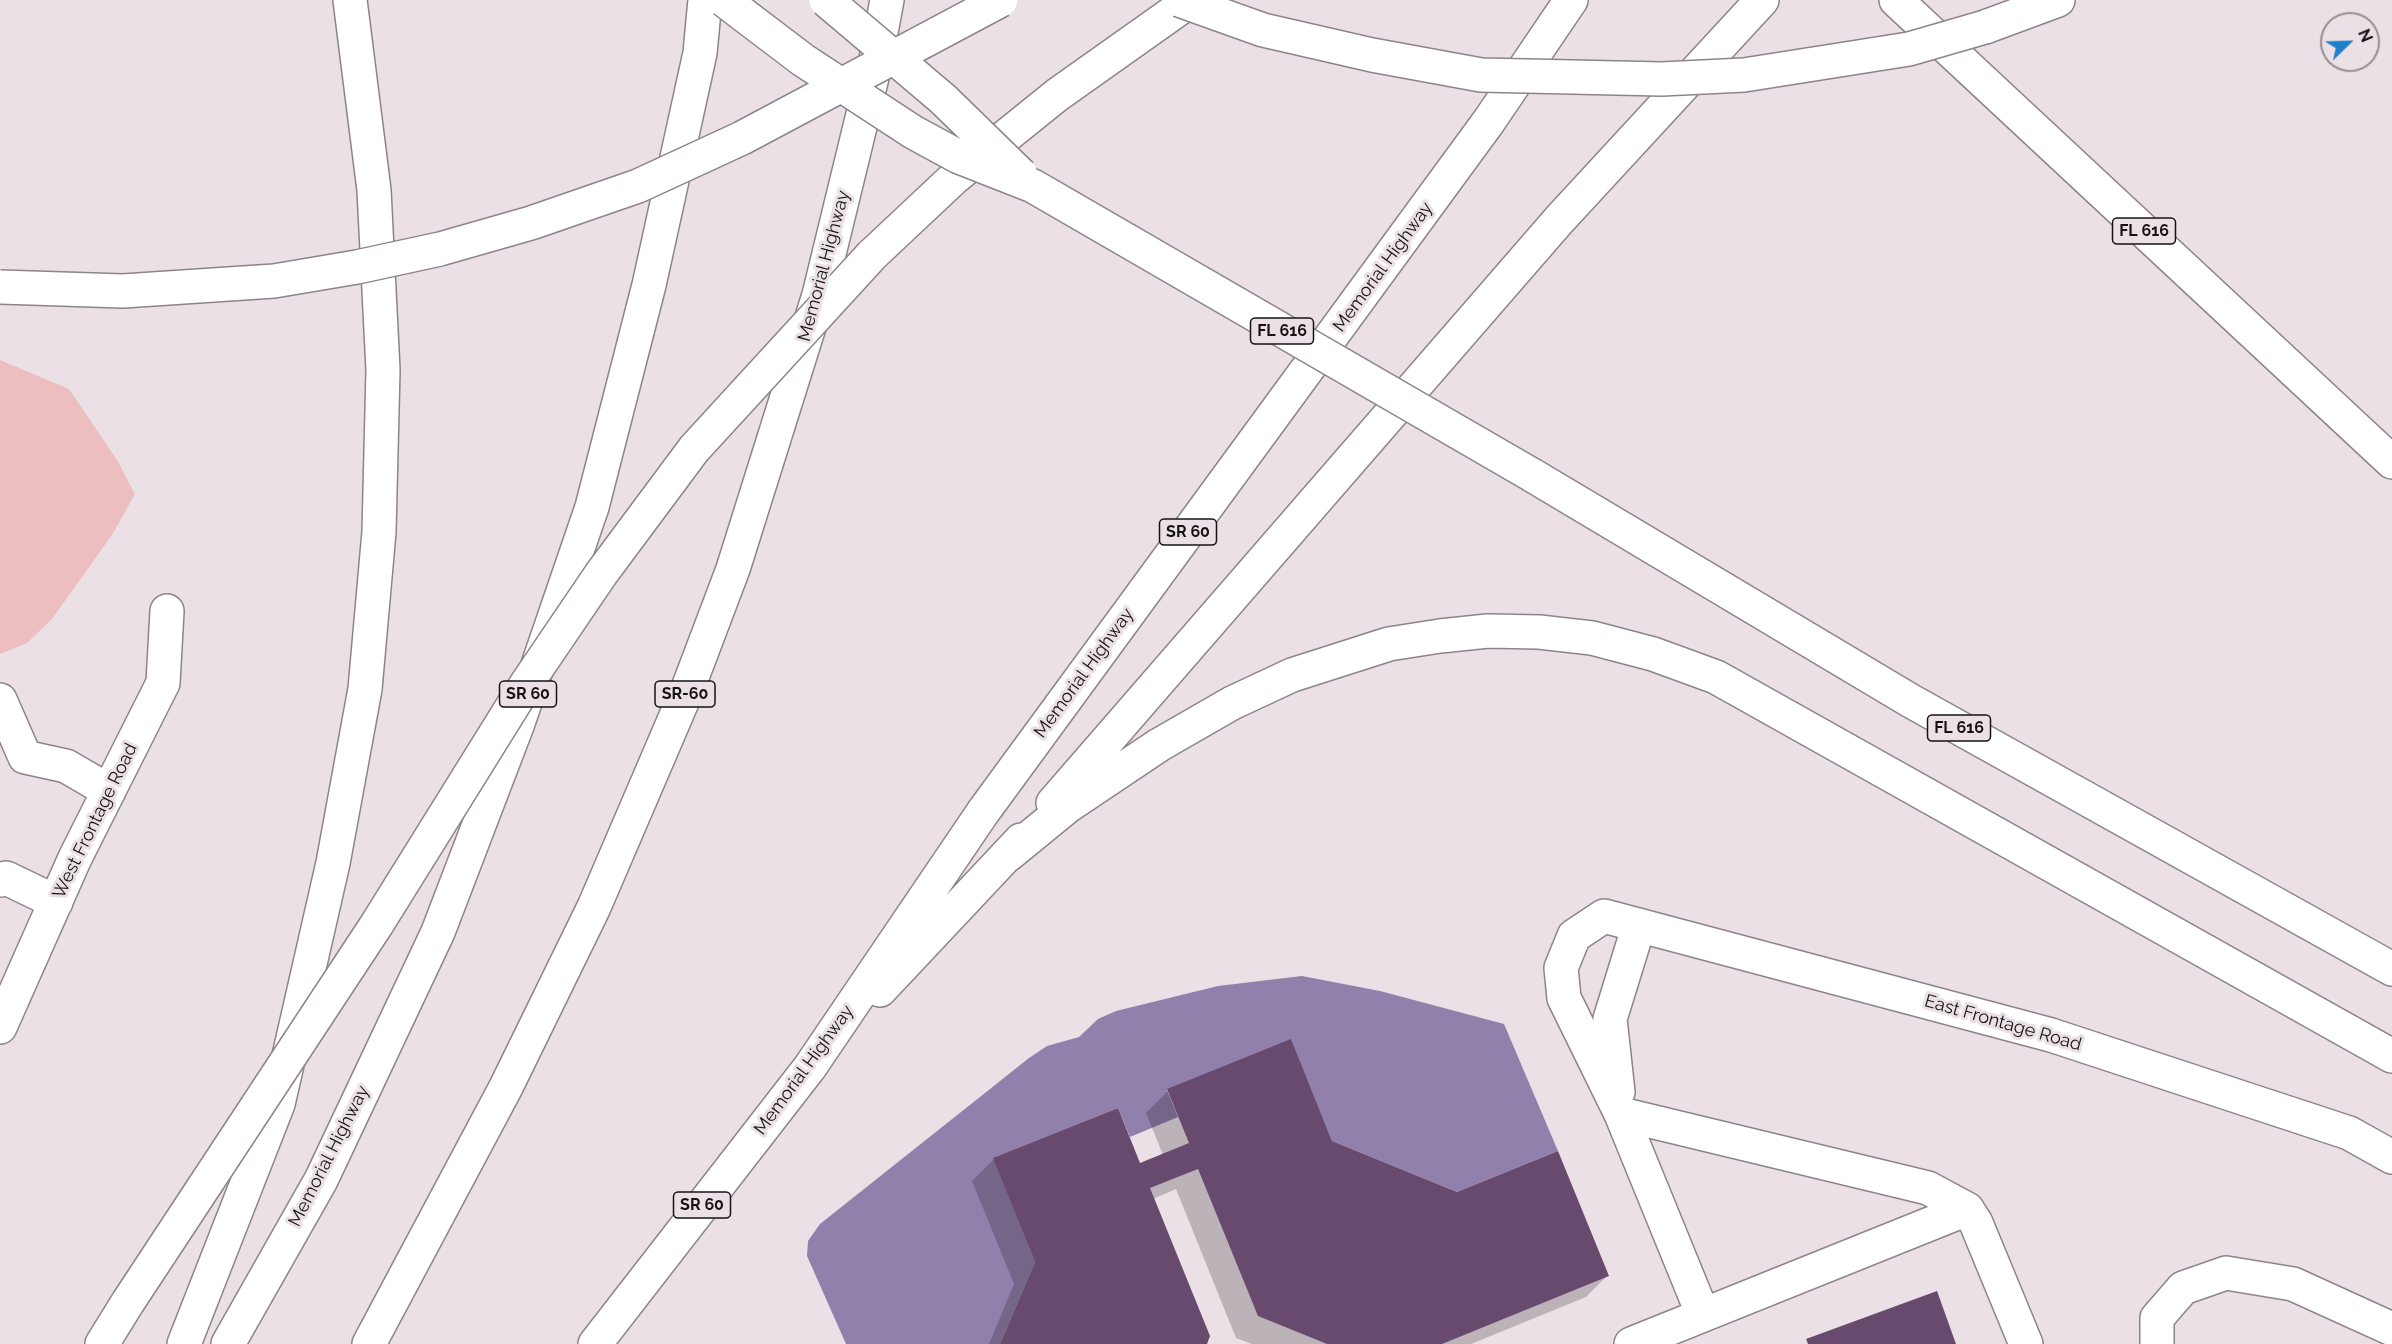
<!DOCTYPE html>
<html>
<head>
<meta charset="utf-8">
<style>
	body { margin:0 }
	#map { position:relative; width:2392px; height:1344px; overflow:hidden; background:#eae0e6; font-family:Raleway,sans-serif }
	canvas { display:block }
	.north { position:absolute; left:2320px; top:12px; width:60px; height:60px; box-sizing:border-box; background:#eae0e6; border:2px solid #958e92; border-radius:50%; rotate:67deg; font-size:16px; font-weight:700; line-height:24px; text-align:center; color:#161315 }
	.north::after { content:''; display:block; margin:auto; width:21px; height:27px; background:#1d81cc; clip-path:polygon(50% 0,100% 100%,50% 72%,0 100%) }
</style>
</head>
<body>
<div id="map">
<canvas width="2392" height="1344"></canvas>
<div class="north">N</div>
</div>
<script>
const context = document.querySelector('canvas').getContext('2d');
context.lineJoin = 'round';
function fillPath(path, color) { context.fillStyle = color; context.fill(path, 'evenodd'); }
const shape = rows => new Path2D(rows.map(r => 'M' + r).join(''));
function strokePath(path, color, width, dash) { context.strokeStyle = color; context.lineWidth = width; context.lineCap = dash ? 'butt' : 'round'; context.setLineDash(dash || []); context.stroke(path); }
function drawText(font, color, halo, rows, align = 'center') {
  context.font = font + ' Raleway,sans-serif'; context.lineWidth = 6; context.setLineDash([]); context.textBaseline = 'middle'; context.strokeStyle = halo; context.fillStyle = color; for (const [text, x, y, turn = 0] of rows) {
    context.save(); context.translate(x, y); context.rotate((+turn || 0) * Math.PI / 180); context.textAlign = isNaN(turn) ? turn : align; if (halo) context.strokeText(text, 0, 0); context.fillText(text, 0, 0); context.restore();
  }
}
const green = shape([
	[0,360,69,389,117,460,135,494,112,535,52,619,27,643,0,654]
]);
const water = shape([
	[1302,976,1380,991,1504,1024,1558,1151,1457,1192,1332,1141,1291,1040,1167,1090,1178,1117,1130,1137,1118,1108,994,1158,1035,1262,1000,1344,846,1344,807,1256,808,1241,820,1224,1029,1058,1047,1046,1079,1037,1098,1019,1116,1011,1218,986]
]);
const shadow = shape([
	[1168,1091,1331,1142,1607,1276,1586,1297,1471,1344,1252,1344,1236,1338,1176,1189,1153,1199,1205,1344,989,1344,1014,1284,972,1181,994,1159,1139,1164,1163,1155,1146,1113]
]);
const building = shape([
	[1291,1039,1332,1141,1457,1192,1558,1151,1609,1276,1442,1344,1327,1344,1258,1316,1198,1169,1150,1188,1210,1336,1207,1344,1000,1344,1035,1262,993,1158,1118,1108,1140,1163,1189,1143,1167,1089],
	[1937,1291,1956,1344,1808,1344,1806,1339]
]);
const minor = shape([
	[0,700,25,757,66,766,109,791],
	[0,880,6,878,56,902],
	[0,1027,75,858,163,683,167,611],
	[1618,1092,1610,1019,1639,925],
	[1621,1114,1564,998,1561,968,1574,936,1604,916,2051,1035,2349,1133,2392,1157],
	[1703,1315,1621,1114,1928,1188,1967,1209,1976,1223,2026,1344],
	[1631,1344,1967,1209],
	[2157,1344,2157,1318,2183,1288,2226,1273,2293,1284,2392,1329]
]);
const highway = shape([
	[1896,0,2392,462],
	[1985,27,2058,0],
	[872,255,954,178,1057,95,1191,0],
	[1532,475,1911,701,2392,969],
	[1053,803,1559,220,1762,0],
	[1008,855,1068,806,1159,745,1232,703,1292,675,1389,644,1440,636,1488,631,1539,632,1592,638,1653,654,1716,677,2392,1056],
	[880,990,1021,840],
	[102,1344,128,1302],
	[184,1344,278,1104,333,863,365,689,379,532,383,370,374,190,350,0],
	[228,1344,321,1180,438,932,518,723,592,507,649,285,700,53,705,0],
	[369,1344,506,1087,594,907,688,688,733,569,819,295,875,65,887,0],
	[595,1344,810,1067,983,812,1489,121,1571,0]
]);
const highwayBridge = shape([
	[724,0,803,60,913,132,959,157,1033,186,1532,475],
	[826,0,943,99,1021,175],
	[1179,0,1263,30,1372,55,1481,75,1662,79,1744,75,1909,49,1985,27],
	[0,287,123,291,274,281,357,267,440,249,531,223,638,186,742,138,1001,0],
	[128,1302,377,924,527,683,601,574,694,449,872,255]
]);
const shields = [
	[2144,231,63],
	[1282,331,63],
	[1188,532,57],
	[528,694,57],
	[685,694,60],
	[1959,728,63],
	[702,1205,57]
];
const shieldNames = [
	["FL 616",2144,231],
	["FL 616",1282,331],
	["SR 60",1188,532],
	["SR 60",528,694],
	["SR-60",685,694],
	["FL 616",1959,728],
	["SR 60",702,1205]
];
const streetNames = [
	["Memorial Highway",824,266,-75],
	["Memorial Highway",1383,267,-54],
	["Memorial Highway",1084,673,-54],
	["West Frontage Road",95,821,-64],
	["East Frontage Road",2003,1023,16],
	["Memorial Highway",804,1070,-54],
	["Memorial Highway",329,1156,-63]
];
fillPath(green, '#edbec0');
fillPath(water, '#9180ac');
fillPath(shadow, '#0003');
fillPath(building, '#684a6e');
strokePath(minor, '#8d8489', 36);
strokePath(highway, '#8d8489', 36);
strokePath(minor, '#fff', 33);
strokePath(highway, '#fff', 33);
strokePath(highwayBridge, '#8d8489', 36, []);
strokePath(highwayBridge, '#fff', 33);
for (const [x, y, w] of shields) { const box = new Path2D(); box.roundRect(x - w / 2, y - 13, w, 26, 4.5); context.fillStyle = '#eae0e6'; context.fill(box); strokePath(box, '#161315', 1.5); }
drawText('bold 16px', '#161315', null, shieldNames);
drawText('18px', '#161315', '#eae0e6', streetNames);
</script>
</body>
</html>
